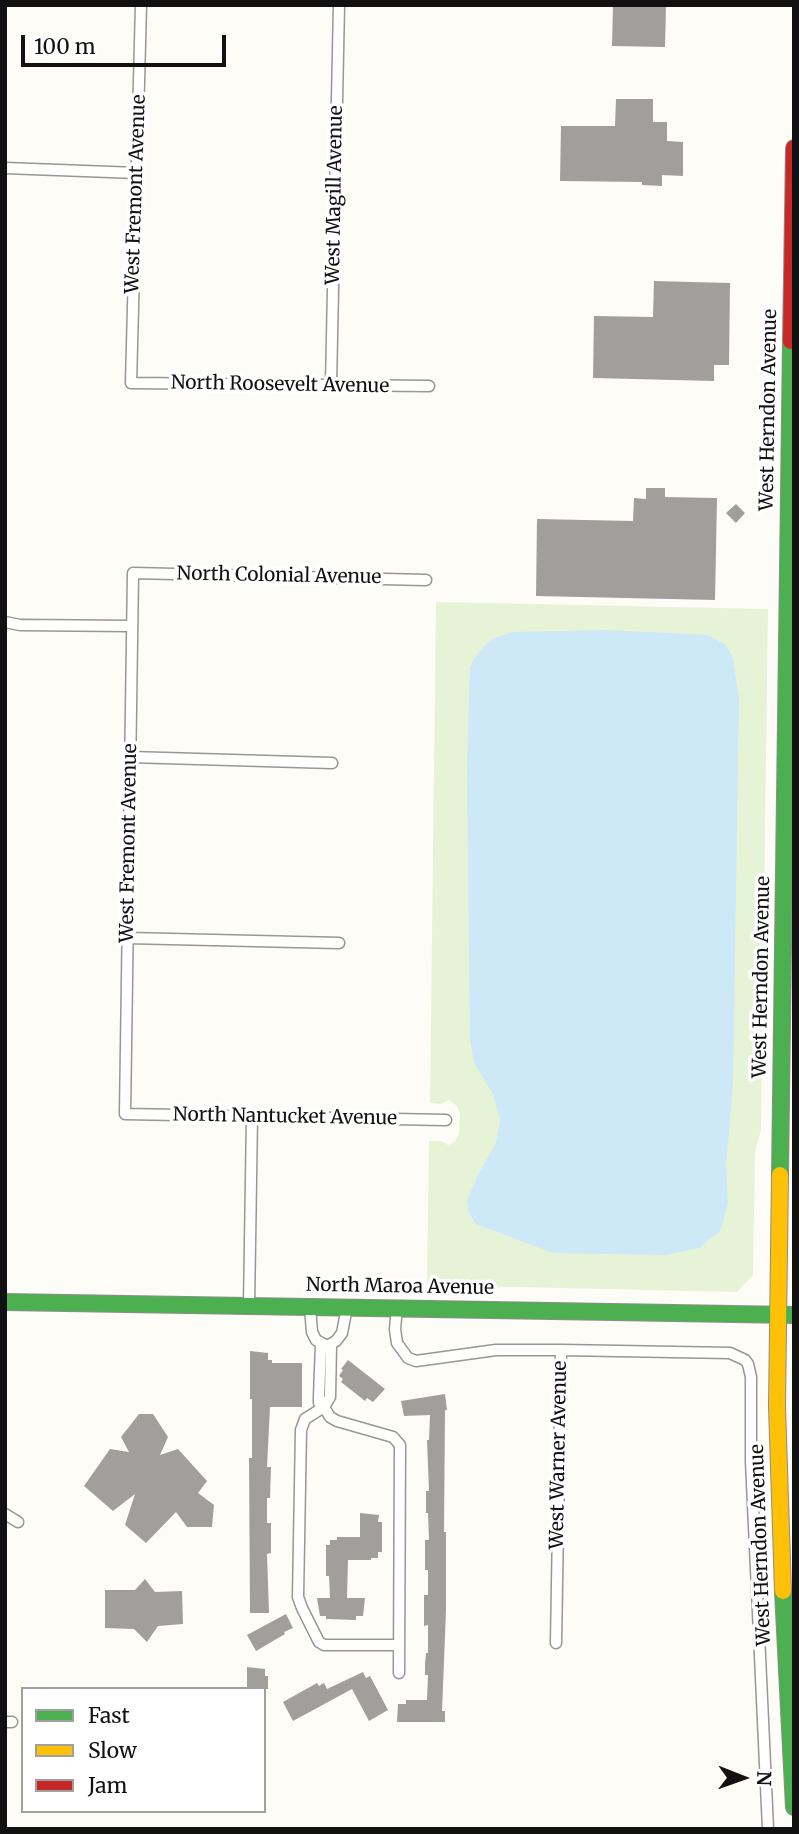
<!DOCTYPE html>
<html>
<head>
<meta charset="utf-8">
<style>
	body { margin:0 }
	#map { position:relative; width:799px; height:1834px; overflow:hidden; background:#fdfcf7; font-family:Merriweather,serif }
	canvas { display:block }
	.frame { position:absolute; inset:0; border:7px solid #111; pointer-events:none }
	.legend { position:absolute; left:21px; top:1687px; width:245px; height:126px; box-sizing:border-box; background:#fff; border:2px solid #a0a0a0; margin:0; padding:9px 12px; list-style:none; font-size:21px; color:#111 }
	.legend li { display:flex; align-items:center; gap:14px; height:35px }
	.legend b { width:35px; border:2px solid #a0a0a0 }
	.north { position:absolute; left:708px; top:1743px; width:70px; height:70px; -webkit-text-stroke:5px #fff; paint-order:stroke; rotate:91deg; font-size:19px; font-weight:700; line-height:28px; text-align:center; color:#111 }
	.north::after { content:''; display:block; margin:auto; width:24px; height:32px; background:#111; clip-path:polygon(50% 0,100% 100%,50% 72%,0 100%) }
	.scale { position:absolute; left:21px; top:35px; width:205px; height:32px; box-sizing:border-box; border:4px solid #111; border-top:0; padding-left:9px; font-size:21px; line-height:24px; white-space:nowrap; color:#111; -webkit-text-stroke:5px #fff; paint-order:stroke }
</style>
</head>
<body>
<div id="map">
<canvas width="799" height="1834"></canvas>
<div class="frame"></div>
<ul class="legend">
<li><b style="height:9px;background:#4caf50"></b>Fast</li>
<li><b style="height:9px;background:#ffc107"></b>Slow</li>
<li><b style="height:9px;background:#c62828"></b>Jam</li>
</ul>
<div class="north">N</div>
<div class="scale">100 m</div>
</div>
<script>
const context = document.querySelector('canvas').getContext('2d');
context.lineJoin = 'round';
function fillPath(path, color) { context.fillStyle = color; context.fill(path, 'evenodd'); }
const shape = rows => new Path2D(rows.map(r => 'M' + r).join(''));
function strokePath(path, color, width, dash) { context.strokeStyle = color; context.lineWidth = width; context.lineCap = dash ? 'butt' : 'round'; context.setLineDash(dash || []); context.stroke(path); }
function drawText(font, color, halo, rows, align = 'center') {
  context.font = font + ' Merriweather,serif'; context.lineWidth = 7; context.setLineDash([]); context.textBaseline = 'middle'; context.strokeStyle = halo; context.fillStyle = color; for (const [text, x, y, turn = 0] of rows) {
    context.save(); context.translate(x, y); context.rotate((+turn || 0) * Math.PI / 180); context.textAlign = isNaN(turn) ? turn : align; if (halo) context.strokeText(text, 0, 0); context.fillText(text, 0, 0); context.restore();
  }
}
const green = shape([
	[436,602,768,609,761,1130,755,1152,753,1275,737,1292,427,1285,429,1141,441,1141,448,1145,455,1142,459,1134,460,1114,457,1106,449,1100,441,1104,430,1103]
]);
const water = shape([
	[608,630,707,635,725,644,733,658,739,698,733,1086,726,1166,728,1204,720,1231,699,1248,666,1255,553,1253,476,1224,469,1213,467,1201,478,1175,496,1143,500,1120,493,1094,474,1063,470,1040,467,768,470,667,477,654,492,639,513,632]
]);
const building = shape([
	[613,5,666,5,665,47,612,46],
	[616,99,653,99,653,122,667,122,667,141,683,142,683,176,662,175,662,186,642,185,642,182,560,181,561,126,615,126],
	[654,281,730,283,729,365,714,365,714,381,593,378,594,316,653,317],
	[646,488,665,488,665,497,717,498,715,600,536,596,537,519,633,521,634,498,646,499],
	[736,504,745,513,736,523,726,513],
	[250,1351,268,1353,268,1360,272,1360,272,1363,302,1363,302,1407,270,1407,267,1467,271,1467,270,1498,267,1498,267,1523,271,1523,271,1553,267,1554,269,1613,250,1613,249,1458,252,1458,252,1399,250,1399],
	[348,1360,385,1389,373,1402,367,1398,365,1401,341,1382,343,1379,339,1376,343,1370,341,1369],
	[445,1394,447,1410,445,1410,444,1532,446,1532,446,1611,442,1711,445,1711,445,1722,397,1722,398,1704,406,1704,406,1700,427,1700,428,1675,425,1675,425,1664,426,1653,428,1653,428,1625,424,1626,424,1595,428,1595,428,1570,425,1570,425,1540,429,1540,428,1513,426,1513,426,1491,429,1491,427,1440,429,1440,430,1415,404,1416,401,1401],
	[139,1414,153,1414,168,1437,160,1455,178,1449,207,1481,198,1493,214,1505,212,1527,187,1527,176,1512,146,1543,125,1525,135,1494,113,1511,84,1486,110,1449,129,1452,121,1437],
	[360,1513,379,1515,378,1522,382,1522,382,1552,378,1552,378,1558,371,1558,371,1560,348,1560,347,1598,365,1598,363,1616,356,1616,356,1620,326,1619,326,1616,320,1616,317,1598,330,1598,329,1576,326,1576,326,1545,330,1545,330,1540,337,1540,337,1537,360,1537],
	[145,1579,155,1592,182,1591,183,1624,158,1626,147,1642,134,1629,105,1628,105,1590,135,1590],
	[286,1614,293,1628,284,1632,285,1634,256,1651,247,1635],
	[247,1667,265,1669,265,1676,268,1676,268,1689,247,1689],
	[363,1672,366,1678,370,1676,388,1710,369,1721,352,1689,293,1721,283,1702,317,1683,319,1686,324,1683,327,1689]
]);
const street = shape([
	[141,5,131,383,429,386],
	[5,168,137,173],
	[331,384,339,5],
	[426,580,133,573,125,1114,446,1120],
	[5,622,20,625,132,626],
	[130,757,332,763],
	[128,938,339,943],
	[249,1306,252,1116],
	[310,1307,312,1332,316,1340,327,1346,336,1341,342,1333,347,1307],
	[397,1307,395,1329,397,1343,408,1358,416,1361,496,1350,561,1350,556,1643],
	[321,1344,319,1397,319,1403,324,1407,330,1397,331,1345],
	[561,1350,730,1353,745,1360,748,1364,751,1377,751,1461,768,1829],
	[5,1514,18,1522],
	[399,1673,400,1445,393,1437,337,1421,330,1417,324,1407,305,1419,301,1430,298,1597,302,1608,319,1642,324,1645,399,1645],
	[5,1722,12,1722]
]);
const fast = shape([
	[780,1175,791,341],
	[5,1302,794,1315],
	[783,1591,794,1807]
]);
const slow = shape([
	[780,1175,777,1406,783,1591]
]);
const jam = shape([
	[791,341,794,148]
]);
const streetNames = [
	["West Fremont Avenue",136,194,-88],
	["West Magill Avenue",335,195,-89],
	["North Roosevelt Avenue",280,385,1],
	["West Herndon Avenue",769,410,-89],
	["North Colonial Avenue",279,576,1],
	["West Fremont Avenue",129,843,-89],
	["West Herndon Avenue",762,977,-89],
	["North Nantucket Avenue",285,1117,1],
	["North Maroa Avenue",400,1287,1],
	["West Warner Avenue",559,1455,-89],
	["West Herndon Avenue",761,1545,-92]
];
fillPath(green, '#e7f3d7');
fillPath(water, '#cde8f7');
fillPath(building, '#a19f9c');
strokePath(street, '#979795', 13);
strokePath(fast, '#8e8d8b', 18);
strokePath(slow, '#8e8d8b', 18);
strokePath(jam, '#8e8d8b', 18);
strokePath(street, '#fffffe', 10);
strokePath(fast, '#4caf50', 16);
strokePath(slow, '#ffc107', 16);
strokePath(jam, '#c62828', 16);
drawText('19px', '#111', '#fff', streetNames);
</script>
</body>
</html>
